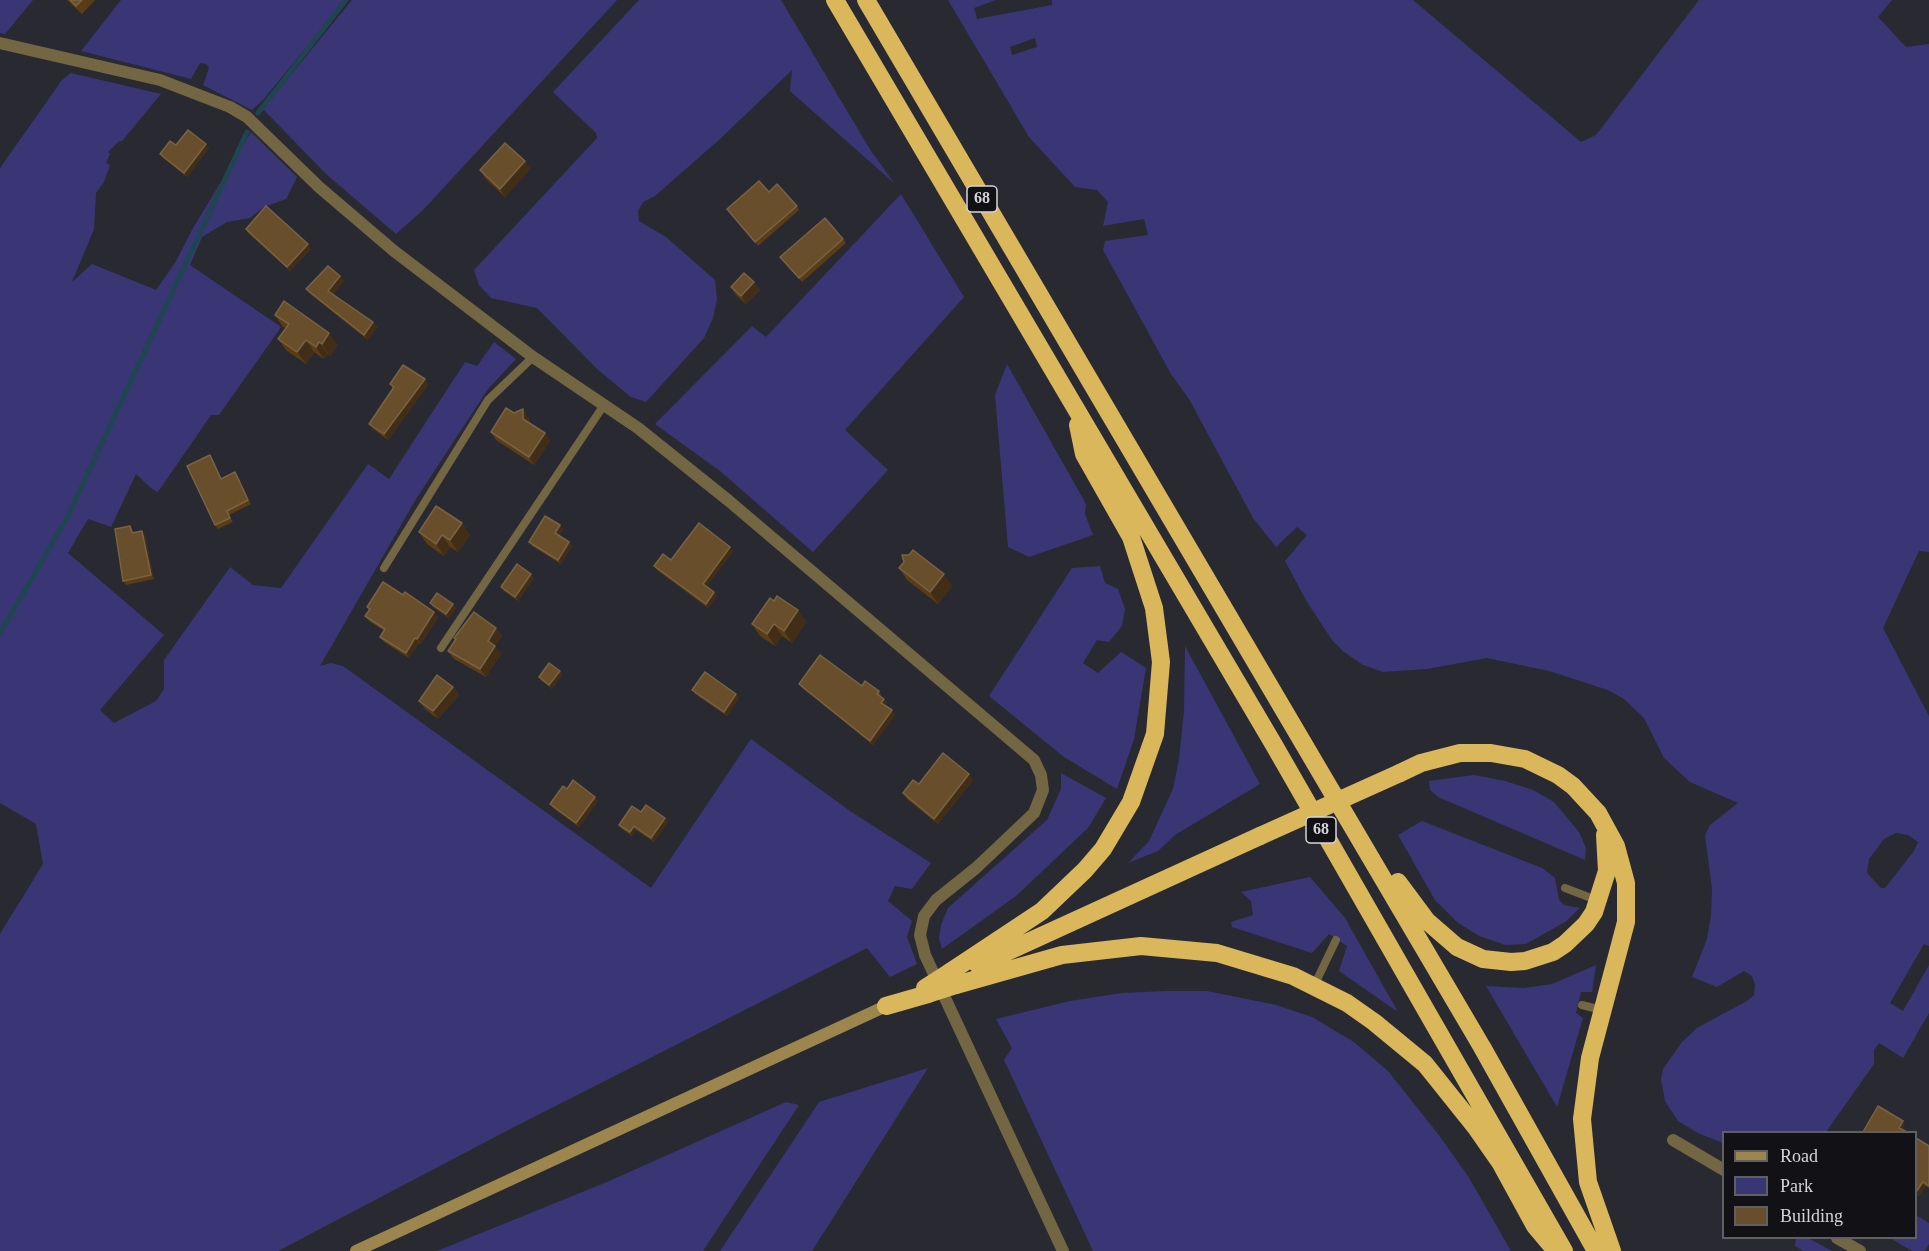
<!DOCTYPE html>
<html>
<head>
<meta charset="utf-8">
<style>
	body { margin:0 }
	#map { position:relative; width:1929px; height:1251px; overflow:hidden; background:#292931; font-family:"Times New Roman",serif }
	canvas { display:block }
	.legend { position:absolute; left:1722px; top:1131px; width:195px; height:108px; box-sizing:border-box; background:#121216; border:2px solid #606064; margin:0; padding:8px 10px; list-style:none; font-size:18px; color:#d4d4d9 }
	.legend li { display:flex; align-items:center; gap:12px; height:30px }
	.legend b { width:30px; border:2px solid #606064 }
</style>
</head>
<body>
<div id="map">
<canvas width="1929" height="1251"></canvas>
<ul class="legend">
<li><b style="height:8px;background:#9d864d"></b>Road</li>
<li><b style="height:16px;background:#3a3675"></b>Park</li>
<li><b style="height:16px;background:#684e2a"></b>Building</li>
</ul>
</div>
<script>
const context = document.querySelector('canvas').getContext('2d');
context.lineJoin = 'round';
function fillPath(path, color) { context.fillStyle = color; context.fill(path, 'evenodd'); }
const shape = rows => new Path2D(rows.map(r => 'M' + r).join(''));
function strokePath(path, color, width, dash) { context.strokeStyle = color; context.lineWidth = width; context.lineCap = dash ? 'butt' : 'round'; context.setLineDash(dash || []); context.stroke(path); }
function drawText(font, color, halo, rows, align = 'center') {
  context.font = font + ' "Times New Roman",serif'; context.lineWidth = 6; context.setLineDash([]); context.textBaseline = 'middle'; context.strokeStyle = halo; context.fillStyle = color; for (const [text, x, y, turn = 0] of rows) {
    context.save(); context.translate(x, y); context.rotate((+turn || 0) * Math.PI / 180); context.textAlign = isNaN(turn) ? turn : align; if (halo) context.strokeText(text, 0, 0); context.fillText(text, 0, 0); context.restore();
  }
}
const green = shape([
	[0,0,33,0,5,34,0,33],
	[121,0,345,0,263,100,252,110,203,85,209,68,206,64,200,63,191,79,81,51],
	[352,0,617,0,423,210,396,234,326,174,263,109],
	[639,0,781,0,871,151,895,184,790,91,792,70,720,139,655,196,643,202,638,211,639,221,666,237,715,280,717,299,713,318,704,338,646,402,631,397,598,370,537,308,491,298,479,285,474,270,597,138,596,133,553,92],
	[948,0,996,0,974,8,977,19,1052,5,1052,0,1413,0,1581,142,1596,135,1699,0,1892,0,1878,17,1906,47,1929,44,1929,552,1919,551,1883,628,1929,716,1929,946,1924,944,1890,1003,1903,1011,1929,965,1929,1013,1903,1058,1879,1043,1874,1050,1874,1064,1826,1132,1724,1132,1723,1143,1698,1133,1678,1121,1665,1101,1661,1079,1663,1069,1682,1042,1697,1028,1747,1001,1754,995,1755,985,1752,976,1744,971,1717,987,1692,977,1707,939,1711,915,1712,889,1705,835,1710,825,1738,803,1690,782,1664,758,1644,718,1624,699,1608,690,1549,671,1487,658,1427,669,1383,672,1363,665,1344,652,1332,640,1307,602,1285,561,1307,535,1297,527,1276,547,1253,518,1189,399,1171,374,1103,250,1105,241,1148,235,1144,219,1103,226,1108,202,1097,190,1075,187,1029,137],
	[1035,38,1037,47,1012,55,1010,47],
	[1896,833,1908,835,1918,842,1914,851,1885,888,1881,888,1867,873,1869,859,1884,839],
	[71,73,161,94,122,141,119,141,108,152,110,154,106,163,110,165,104,182,96,193,94,229,72,282,92,264,156,290,175,263,193,228,251,132,297,177,286,199,264,207,250,218,227,222,202,237,190,265,281,327,219,415,211,415,160,489,157,492,151,488,136,474,111,527,88,519,68,553,164,635,100,710,114,723,156,701,164,689,164,660,230,567,253,585,281,588,368,464,389,479,465,362,477,366,494,342,516,359,488,389,416,499,320,666,331,663,343,666,651,888,751,739,850,811,931,863,912,889,895,886,888,901,912,921,907,937,917,964,890,977,867,948,516,1126,278,1251,0,1251,0,934,43,864,36,824,0,803,0,168,62,80],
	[901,194,964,297,845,430,888,470,813,552,720,471,655,424,752,326,766,337],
	[1007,364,1086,504,1085,514,1093,535,1029,557,1008,547,995,395],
	[1100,566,1105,583,1118,589,1125,609,1122,626,1109,642,1097,640,1083,663,1098,673,1121,652,1146,668,1134,739,1117,789,1064,757,989,696,1072,568],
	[1185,646,1260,784,1175,835,1158,851,1128,863,1149,841,1173,789,1179,759,1184,711],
	[1061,773,1106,798,1088,828,1016,896,942,949,939,938,941,925,948,908,1047,820,1061,789],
	[1474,775,1505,781,1533,790,1554,802,1579,832,1586,848,1585,860,1438,797,1430,790,1429,781],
	[1422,821,1542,868,1555,878,1559,900,1564,905,1580,908,1565,922,1526,944,1506,945,1479,936,1457,922,1435,900,1398,835],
	[1310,877,1345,918,1398,1012,1339,971,1347,946,1329,934,1312,953,1232,927,1231,922,1253,915,1251,901,1241,892],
	[1596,965,1592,992,1581,992,1576,1013,1583,1018,1557,1107,1486,986,1524,988,1552,984],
	[1166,991,1207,991,1276,1005,1312,1017,1354,1042,1388,1071,1438,1134,1468,1176,1511,1251,1093,1251,1004,1060,1012,1048,996,1019,1070,1001,1122,993],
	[928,1068,812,1251,720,1251,819,1102],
	[786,1102,799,1105,703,1251,437,1251,607,1182],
	[1916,1215,1929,1223,1929,1244,1925,1251,1912,1251,1890,1238,1916,1238],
	[1796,1238,1808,1238,1832,1251,1803,1251,1795,1246]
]);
const stream = shape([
	[258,113,346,0],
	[0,633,67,518,247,132]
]);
const lane = shape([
	[384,568,488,400,533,357],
	[441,648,604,405],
	[1565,888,1599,901],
	[1314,986,1336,940],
	[1582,1005,1602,1010]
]);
const street = shape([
	[0,43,160,80,230,107,247,117,319,187,394,251,533,357,638,428,729,501,1034,760,1041,775,1043,790,1034,813,976,868,936,900,924,916,920,935,925,955,1063,1251],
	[1673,1140,1724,1170],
	[1837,1238,1860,1251]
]);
const secondary = shape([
	[356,1251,886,1006]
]);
const highway = shape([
	[835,0,1274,745,1564,1251],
	[866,0,1482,1047,1596,1251],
	[1400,773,1421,763,1460,753,1491,753,1525,759,1558,775,1573,786,1598,813,1616,846,1626,883,1626,922,1590,1058,1582,1119,1588,1182,1612,1251],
	[1398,882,1427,921,1457,947,1483,959,1511,962,1525,961,1553,952,1565,944,1586,924,1594,912,1607,871,1605,835],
	[978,965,1260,836],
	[950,972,1042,911,1085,870,1103,849,1131,802,1155,734,1161,662,1154,608,1131,537,1084,454,1078,425],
	[956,985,1062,955,1141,946,1217,953,1293,976,1347,1003,1374,1022,1425,1064,1477,1129,1500,1162,1535,1226,1551,1245],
	[886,1006,928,994]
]);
const highwayBridge = shape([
	[1260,836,1400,773],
	[925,988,950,972],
	[928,994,956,985]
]);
const wall = shape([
	[67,0,95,0,82,14],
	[176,145,209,148,187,177,163,158,160,154],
	[525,161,530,169,505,197,485,178,480,170],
	[769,192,797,206,799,210,758,246,727,209],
	[246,229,311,249,290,271,248,233],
	[843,239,846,243,802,282,780,257],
	[344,281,333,294,373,322,377,327,368,340,310,294,306,289],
	[754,282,760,290,746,304,736,295,731,287],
	[275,315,338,345,330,356,328,354,324,359,314,352,306,364,287,351,278,339,286,328,283,327],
	[390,384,428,385,388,440,373,429,369,424,393,389],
	[514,413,529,417,529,423,550,441,534,465,496,440,491,432],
	[212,459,221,478,235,472,251,504,229,515,233,522,218,529,215,525],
	[462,523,470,535,458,552,450,547,444,556,427,544,419,532],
	[130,526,134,533,145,535,154,579,126,585,123,581],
	[563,529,559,536,569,542,572,546,561,564,532,546,529,542],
	[733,551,707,586,714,592,717,596,708,608,657,570,654,566,671,560],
	[899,568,952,586,938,604,907,580],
	[531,574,534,578,518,601,504,591,501,587],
	[774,601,798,610,806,622,792,643,782,636,775,646,760,636,752,624],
	[430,603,453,604,456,608,449,618,433,607],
	[367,607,438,617,421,644,419,643,409,658,384,642,380,637,384,631,369,621,365,616,369,610],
	[496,628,502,636,495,646,501,654,486,677,454,659,448,651,455,640,454,638],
	[560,671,562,675,552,689,542,681,539,677],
	[799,684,862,686,879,691,881,695,881,696,887,703,885,705,895,715,873,745,802,688],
	[453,687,459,695,438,719,425,709,419,701],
	[692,690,736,694,739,698,727,716,695,694],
	[973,780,938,824,907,799,903,793],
	[567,789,595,797,598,801,579,827,553,808,550,804],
	[641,812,665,818,668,822,654,842,636,830,632,836,622,829,619,825],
	[1916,1138,1929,1146,1929,1188,1925,1186,1919,1196,1916,1194]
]);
const shadedWall = shape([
	[206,144,209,148,187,177,184,173],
	[525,161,530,169,505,197,500,189],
	[308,244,311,249,290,271,287,267],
	[340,276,344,281,332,296,328,291],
	[754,282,760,290,746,304,741,296],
	[373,322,377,327,368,340,364,335],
	[329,333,338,345,330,356,322,344],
	[306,340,314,352,306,364,297,352],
	[319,342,328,354,324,359,316,347],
	[425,379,428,385,388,440,384,434],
	[523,409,529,417,528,427,523,419],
	[545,433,550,441,534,465,529,457],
	[235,472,238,476,251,504,248,500],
	[462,523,470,535,458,552,450,540],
	[560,525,563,529,558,537,555,533],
	[142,531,145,535,154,579,151,575],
	[442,535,450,547,444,556,436,544],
	[569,542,572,546,561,564,558,560],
	[730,547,733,551,706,588,703,584],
	[531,574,534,578,518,601,515,597],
	[944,574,952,586,938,604,930,592],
	[714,592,717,596,708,608,706,604],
	[453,604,456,608,449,618,446,614],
	[798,610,806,622,792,643,784,631],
	[434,612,438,617,421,644,417,639],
	[774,624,782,636,775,646,767,634],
	[496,628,502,636,493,649,488,641],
	[415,638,419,643,409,658,406,653],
	[495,646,501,654,486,677,480,669],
	[560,671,562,675,552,689,549,685],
	[453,687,459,695,438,719,433,711],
	[736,694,739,698,727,716,724,712],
	[884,699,887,703,884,707,881,703],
	[892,710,895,715,873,745,870,741],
	[969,774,973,780,938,824,934,819],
	[595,797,598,801,579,827,576,823],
	[665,818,668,822,654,842,651,838],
	[634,826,636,830,632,836,630,832],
	[1903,1121,1905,1125,1902,1132,1899,1128],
	[1923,1182,1925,1186,1919,1196,1916,1192]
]);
const building = shape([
	[70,0,82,0,76,6,70,0],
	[188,130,206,144,184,173,160,154,170,141,176,145,188,130],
	[505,143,525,161,500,189,480,170,505,143],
	[759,181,769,192,777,184,797,206,755,242,727,209,759,181],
	[266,206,308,244,287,267,246,229,266,206],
	[825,218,843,239,799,278,780,257,825,218],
	[328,266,340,276,328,291,373,322,364,335,306,289,328,266],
	[744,273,754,282,741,296,731,287,744,273],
	[284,301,329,333,322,344,319,342,316,347,306,340,297,352,278,339,289,324,275,315,284,301],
	[403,365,425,379,384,434,369,424,394,387,390,384,403,365],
	[506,408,514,413,523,409,523,419,545,433,529,457,491,432,506,408],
	[210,455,221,479,235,472,248,500,227,511,230,518,215,525,187,466,210,455],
	[436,506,462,523,450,540,442,535,436,544,419,532,436,506],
	[545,516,560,525,555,533,569,542,558,560,529,542,545,516],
	[699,523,730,547,703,584,714,592,706,604,654,566,663,554,671,560,699,523],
	[130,526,132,533,142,531,151,575,123,581,115,529,130,526],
	[913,550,944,574,930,592,899,568,904,562,902,555,909,555,913,550],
	[517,564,531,574,515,597,501,587,517,564],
	[383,582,403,595,405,592,434,612,417,639,415,638,406,653,380,637,385,629,365,616,370,609,367,607,383,582],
	[437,593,453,604,446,614,430,603,437,593],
	[777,596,798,610,784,631,774,624,767,634,752,624,770,598,774,601,777,596],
	[474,612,496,628,488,641,495,646,480,669,448,651,456,639,454,638,474,612],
	[820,655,862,686,865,681,879,691,877,694,884,699,881,703,892,710,870,741,799,684,820,655],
	[549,663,560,671,549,685,539,677,549,663],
	[705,672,736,694,724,712,692,690,705,672],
	[437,675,453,687,433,711,419,701,437,675],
	[943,753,969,774,934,819,903,793,913,780,919,784,943,753],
	[573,780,595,797,576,823,550,804,563,786,567,789,573,780],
	[646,805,665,818,651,838,634,826,630,832,619,825,632,806,641,812,646,805],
	[1878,1106,1903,1121,1899,1128,1907,1132,1863,1132,1878,1106],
	[1916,1138,1929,1146,1929,1186,1923,1182,1916,1192,1916,1138]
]);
const shields = [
	[982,199,30],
	[1321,830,30]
];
const shieldNames = [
	["68",982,199],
	["68",1321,830]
];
fillPath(green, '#3a3675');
strokePath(stream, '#1e4550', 5);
strokePath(lane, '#736643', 8);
strokePath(street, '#736643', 12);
strokePath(secondary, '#9d864d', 12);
strokePath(highway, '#d9b75a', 18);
strokePath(highwayBridge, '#d9b75a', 18);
fillPath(wall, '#5b3d15');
fillPath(shadedWall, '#422e17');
fillPath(building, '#684e2a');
strokePath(building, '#796345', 1.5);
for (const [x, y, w] of shields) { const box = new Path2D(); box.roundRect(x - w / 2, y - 13, w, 26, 4.5); context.fillStyle = '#121216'; context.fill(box); strokePath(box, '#d4d4d9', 1.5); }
drawText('bold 16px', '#d4d4d9', null, shieldNames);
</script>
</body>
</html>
